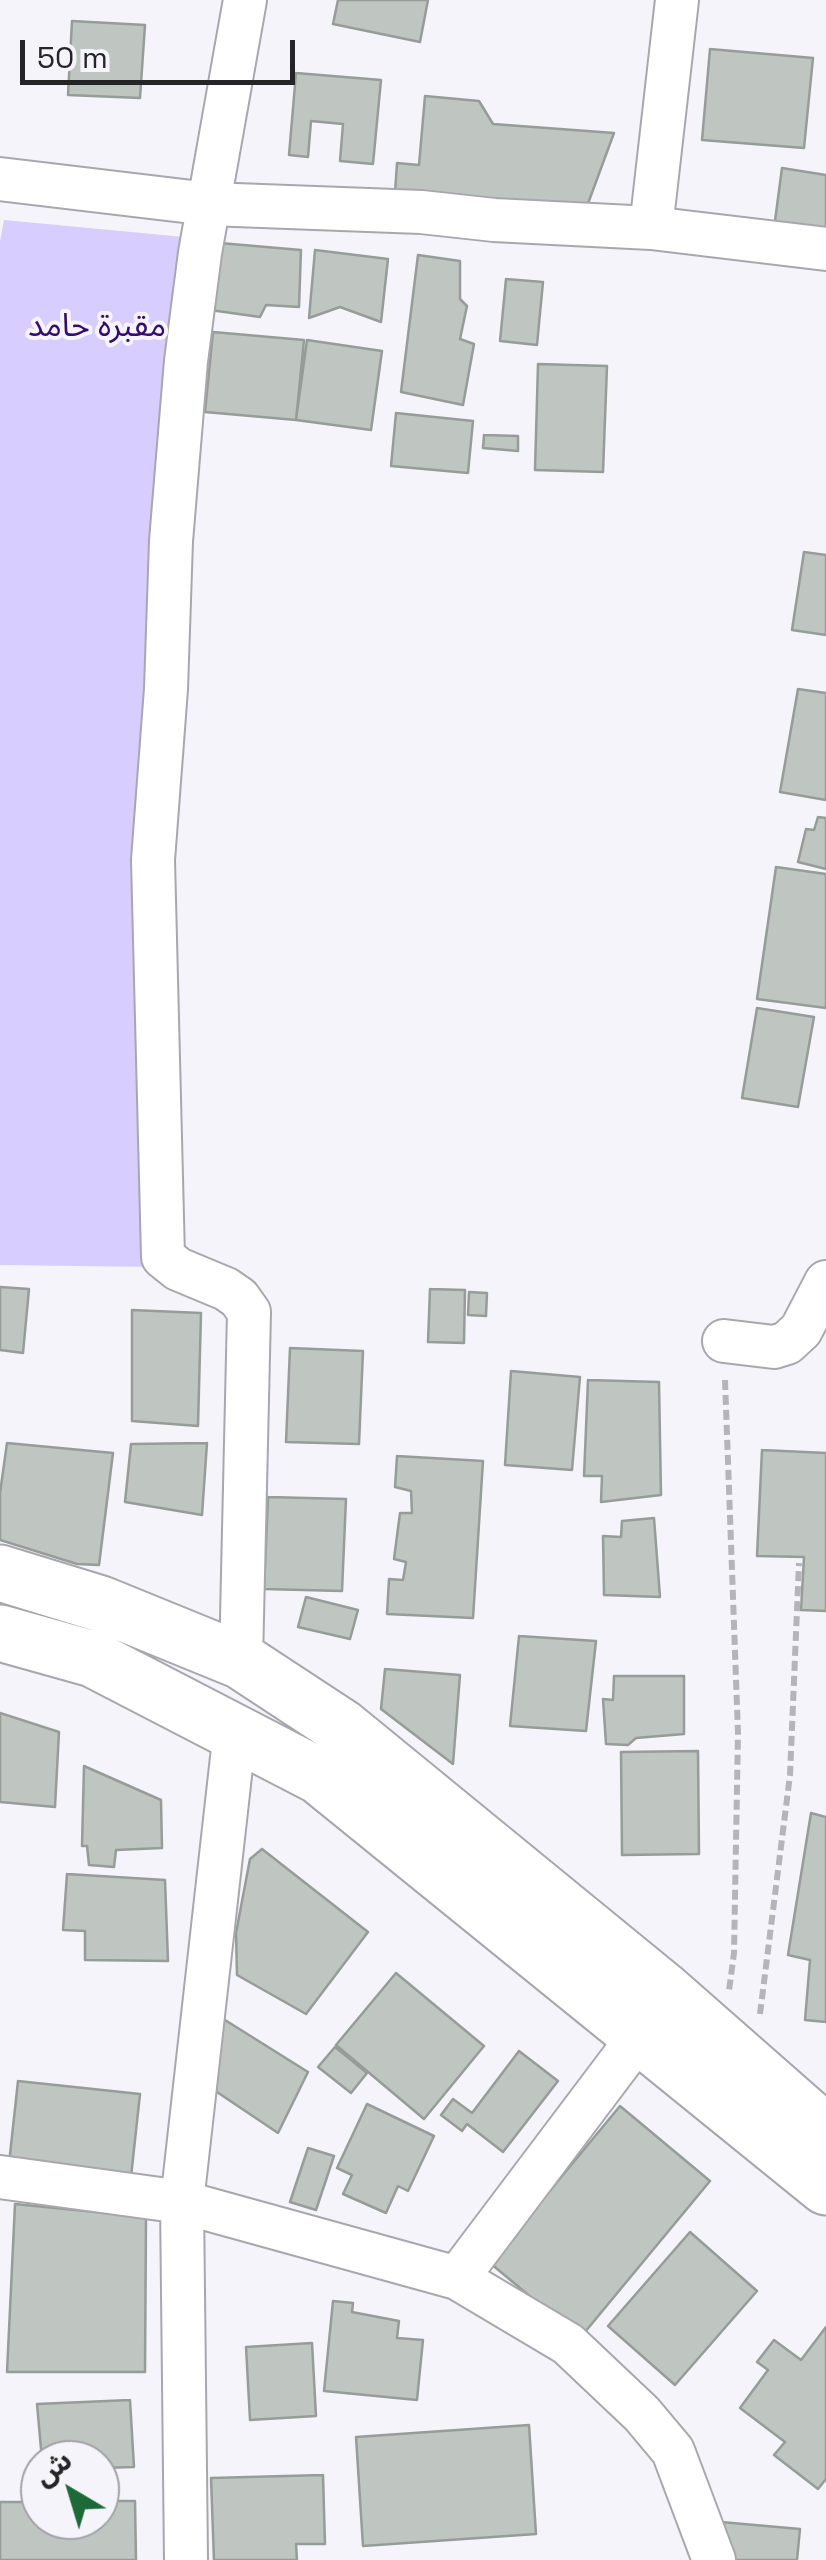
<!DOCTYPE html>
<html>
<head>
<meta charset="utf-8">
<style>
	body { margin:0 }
	#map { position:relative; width:826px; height:2560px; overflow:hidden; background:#f5f4fb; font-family:"Space Grotesk","Noto Sans Arabic",sans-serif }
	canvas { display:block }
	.north { position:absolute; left:20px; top:2440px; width:100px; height:100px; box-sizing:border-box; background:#f5f4fb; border:2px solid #a2a1a6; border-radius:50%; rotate:322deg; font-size:28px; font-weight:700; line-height:40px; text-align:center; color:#252427 }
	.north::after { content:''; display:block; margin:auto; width:35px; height:45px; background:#1d6a38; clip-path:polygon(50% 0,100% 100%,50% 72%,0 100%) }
	.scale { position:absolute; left:20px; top:40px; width:275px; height:45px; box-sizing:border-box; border:5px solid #252427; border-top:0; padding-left:12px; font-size:30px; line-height:35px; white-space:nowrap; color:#252427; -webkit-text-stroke:8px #f5f4fb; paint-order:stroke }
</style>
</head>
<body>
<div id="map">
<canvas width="826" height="2560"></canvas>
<div class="north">ش</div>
<div class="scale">50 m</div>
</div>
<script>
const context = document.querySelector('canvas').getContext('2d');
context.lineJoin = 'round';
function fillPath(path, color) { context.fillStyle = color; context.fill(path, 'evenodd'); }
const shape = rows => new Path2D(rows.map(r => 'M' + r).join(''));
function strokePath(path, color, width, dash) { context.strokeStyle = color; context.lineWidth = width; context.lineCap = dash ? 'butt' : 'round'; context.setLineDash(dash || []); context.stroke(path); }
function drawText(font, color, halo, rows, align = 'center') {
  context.font = font + ' "Space Grotesk","Noto Sans Arabic",sans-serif'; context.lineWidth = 8; context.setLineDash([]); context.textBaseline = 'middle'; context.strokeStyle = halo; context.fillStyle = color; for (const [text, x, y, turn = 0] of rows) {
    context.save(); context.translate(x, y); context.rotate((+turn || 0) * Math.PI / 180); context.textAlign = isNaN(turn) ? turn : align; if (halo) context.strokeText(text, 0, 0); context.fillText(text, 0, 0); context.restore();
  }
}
const green = shape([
	[4,220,205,239,149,840,158,1267,0,1265,0,242]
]);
const building = shape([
	[338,0,428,0,420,42,333,24,338,0],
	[72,21,145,25,140,98,68,95,72,21],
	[710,49,813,58,804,148,702,140,710,49],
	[296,73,381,80,373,164,340,161,343,124,311,121,308,157,289,155,296,73],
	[425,96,479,101,493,124,614,133,586,209,394,208,397,163,419,165,425,96],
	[782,168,826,175,826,243,773,236,782,168],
	[220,243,301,250,299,307,266,305,260,317,210,310,220,243],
	[315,250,388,259,381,322,340,307,309,318,315,250],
	[418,255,460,261,460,299,467,306,460,339,474,344,463,405,401,392,418,255],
	[506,279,543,282,537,345,500,341,506,279],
	[213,332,304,340,296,420,205,412,213,332],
	[307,340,382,351,371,430,296,420,307,340],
	[538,364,607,366,603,472,535,470,538,364],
	[396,413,473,421,468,473,391,466,396,413],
	[484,435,518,436,518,451,483,448,484,435],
	[804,552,826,555,826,635,792,630,804,552],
	[798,689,826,693,826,800,780,792,798,689],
	[818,817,826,818,826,869,798,862,806,829,814,830,818,817],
	[776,867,826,874,826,1008,757,999,776,867],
	[757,1008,814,1017,798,1107,742,1098,757,1008],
	[0,1287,29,1289,23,1353,0,1350,0,1287],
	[430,1289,465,1290,464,1343,428,1342,430,1289],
	[469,1292,487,1293,486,1316,468,1315,469,1292],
	[132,1310,201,1313,198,1426,132,1421,132,1310],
	[290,1348,363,1351,359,1444,286,1442,290,1348],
	[511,1371,580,1377,572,1470,505,1465,511,1371],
	[588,1380,659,1382,661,1495,601,1502,602,1476,584,1476,588,1380],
	[7,1443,113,1453,99,1565,77,1564,0,1540,0,1493,7,1443],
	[207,1443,202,1515,125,1502,131,1444,207,1443],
	[762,1450,826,1453,826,1611,801,1610,804,1557,757,1556,762,1450],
	[397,1456,483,1461,473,1618,387,1614,389,1579,403,1580,406,1562,394,1559,400,1513,412,1513,411,1491,395,1487,397,1456],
	[268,1497,346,1499,342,1591,264,1589,268,1497],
	[654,1518,660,1597,604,1595,603,1536,621,1537,622,1521,654,1518],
	[306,1597,358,1610,350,1639,298,1627,306,1597],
	[519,1636,596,1641,586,1731,510,1726,519,1636],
	[385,1669,460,1675,453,1764,381,1709,385,1669],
	[614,1676,684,1676,684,1734,636,1738,628,1745,606,1744,603,1699,613,1700,614,1676],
	[0,1713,59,1732,55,1807,0,1802,0,1713],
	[698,1751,699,1854,622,1855,621,1752,698,1751],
	[84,1766,161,1800,162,1848,116,1850,114,1867,89,1865,87,1846,82,1846,84,1766],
	[811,1813,826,1817,826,2022,805,2020,810,1960,788,1955,811,1813],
	[262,1849,368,1932,306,2014,237,1975,236,1933,250,1859,262,1849],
	[67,1874,165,1880,168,1961,85,1960,85,1931,63,1930,67,1874],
	[396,1973,484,2046,424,2119,336,2045,396,1973],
	[217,2015,308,2072,278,2133,205,2084,217,2015],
	[335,2047,367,2073,351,2093,318,2067,335,2047],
	[519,2051,558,2081,503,2152,467,2124,462,2131,441,2115,453,2099,472,2113,519,2051],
	[18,2081,140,2094,130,2186,8,2173,18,2081],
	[367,2104,434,2136,408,2191,398,2186,386,2213,343,2194,352,2175,337,2168,367,2104],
	[620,2106,710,2181,580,2338,490,2263,620,2106],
	[308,2148,334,2156,316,2210,290,2202,308,2148],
	[15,2204,146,2217,145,2372,7,2372,15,2204],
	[690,2232,757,2291,675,2385,608,2326,690,2232],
	[333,2301,353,2303,352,2312,399,2321,397,2338,423,2340,417,2400,324,2391,333,2301],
	[826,2327,826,2479,818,2489,774,2455,785,2442,740,2408,768,2370,757,2362,774,2340,801,2360,826,2327],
	[312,2343,316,2416,250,2420,246,2347,312,2343],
	[130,2400,134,2467,100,2468,100,2460,42,2460,37,2404,130,2400],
	[529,2425,536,2534,363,2546,356,2437,529,2425],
	[323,2475,325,2544,296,2544,297,2560,214,2560,211,2478,323,2475],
	[100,2501,135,2501,136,2560,0,2560,0,2502,40,2502,40,2520,100,2520,100,2501],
	[721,2522,800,2529,797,2560,717,2560,721,2522]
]);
const path = shape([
	[725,1380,738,1733,734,1953,729,1991],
	[760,2014,790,1775,799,1563]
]);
const minor = shape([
	[0,179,209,204,421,212,494,220,651,228,826,249],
	[651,228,677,0],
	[724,1341,774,1347,787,1343,801,1330,826,1282],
	[241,1661,249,1312,239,1298,226,1289,178,1269,163,1257,153,860,166,689,171,541,186,361,200,253,245,0],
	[0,2177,182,2202,457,2278,568,2344,642,2414,673,2451,714,2560],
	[457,2278,638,2038],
	[186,2560,182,2202,235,1731]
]);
const major = shape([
	[0,1573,101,1604,241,1661,343,1728,662,1989,826,2133],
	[0,1633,93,1659,319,1776,826,2187]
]);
const parkNames = [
	["مقبرة حامد",97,327]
];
fillPath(green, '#d7cdfe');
fillPath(building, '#bfc5c1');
strokePath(building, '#969c97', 2.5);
strokePath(minor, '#a9a7ae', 46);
strokePath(major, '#a9a7ae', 59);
strokePath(path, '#b5b4b9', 6, [10, 5]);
strokePath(minor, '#fff', 42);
strokePath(major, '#fff', 55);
drawText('32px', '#350b6d', '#f5f4fb', parkNames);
</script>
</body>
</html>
